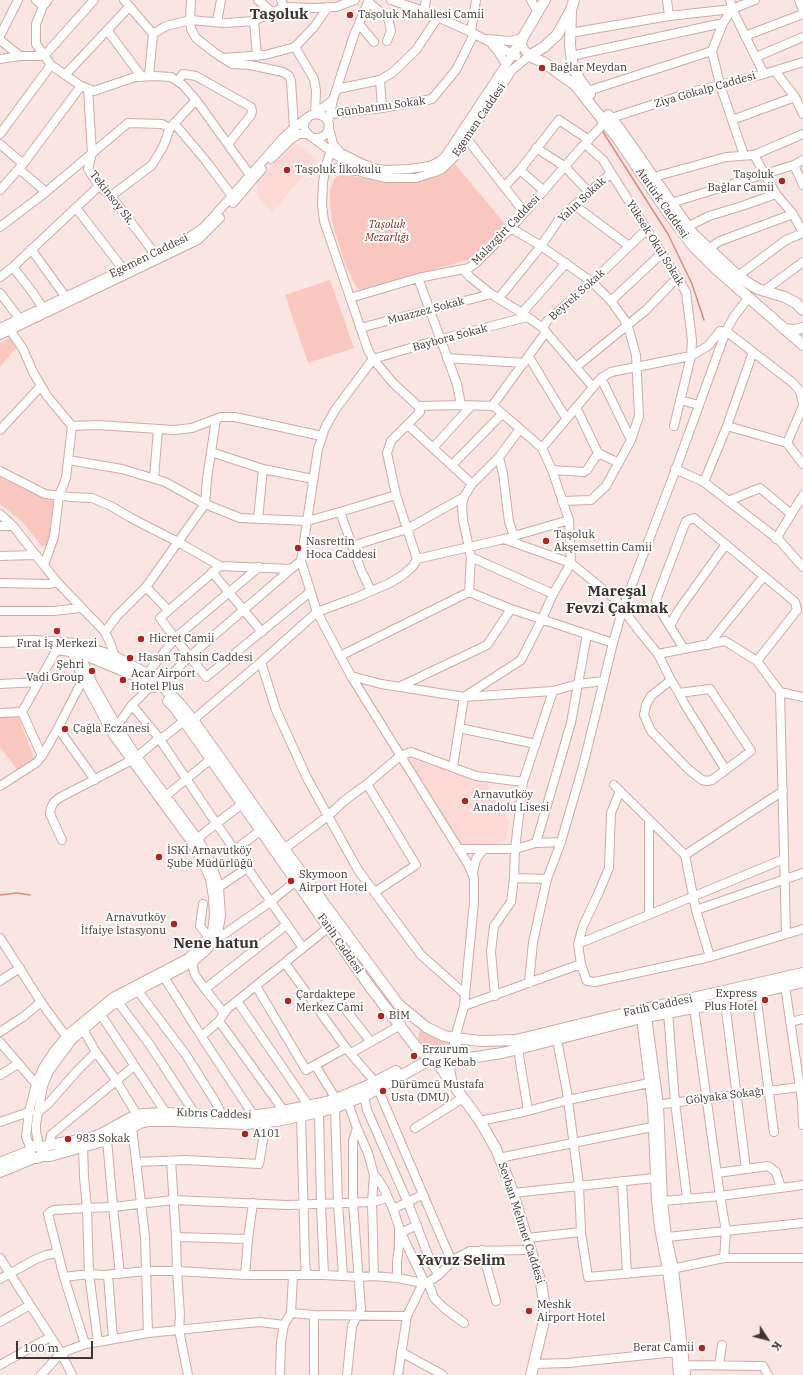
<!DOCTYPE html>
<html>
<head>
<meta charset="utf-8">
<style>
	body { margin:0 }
	#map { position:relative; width:803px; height:1375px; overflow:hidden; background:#fae5e2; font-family:"IBM Plex Serif",serif }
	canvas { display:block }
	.north { position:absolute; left:747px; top:1319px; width:40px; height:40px; -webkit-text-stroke:3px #fff; paint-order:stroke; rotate:126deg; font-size:11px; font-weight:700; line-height:16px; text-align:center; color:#403331 }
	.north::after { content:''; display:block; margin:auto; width:14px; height:18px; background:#403331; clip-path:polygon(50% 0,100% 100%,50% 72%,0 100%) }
	.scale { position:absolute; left:16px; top:1341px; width:77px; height:18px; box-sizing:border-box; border:2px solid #403331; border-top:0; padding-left:5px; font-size:12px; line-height:14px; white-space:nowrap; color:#403331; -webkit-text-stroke:3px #fff; paint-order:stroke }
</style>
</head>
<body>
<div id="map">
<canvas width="803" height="1375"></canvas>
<div class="north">K</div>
<div class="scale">100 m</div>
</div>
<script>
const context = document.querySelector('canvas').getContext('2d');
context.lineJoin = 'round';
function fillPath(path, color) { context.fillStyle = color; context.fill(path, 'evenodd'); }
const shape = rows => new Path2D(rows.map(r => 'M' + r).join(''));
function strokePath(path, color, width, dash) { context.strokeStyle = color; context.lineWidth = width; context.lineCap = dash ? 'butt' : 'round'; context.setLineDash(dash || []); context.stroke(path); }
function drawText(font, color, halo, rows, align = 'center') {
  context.font = font + ' "IBM Plex Serif",serif'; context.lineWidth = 4; context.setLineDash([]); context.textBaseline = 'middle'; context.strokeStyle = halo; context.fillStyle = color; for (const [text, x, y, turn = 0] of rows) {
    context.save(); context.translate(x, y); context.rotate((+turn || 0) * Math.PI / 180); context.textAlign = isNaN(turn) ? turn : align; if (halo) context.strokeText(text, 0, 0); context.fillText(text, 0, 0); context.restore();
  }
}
const built = shape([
	[294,142,317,159,272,213,257,196,257,181],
	[412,759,485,781,509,822,506,840,500,844,461,844,408,763,409,760]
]);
const green = shape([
	[455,164,506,225,478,257,360,290,356,287,345,264,333,225,330,206,330,191,334,179,339,175,343,175,399,183,414,182,429,179,441,175],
	[330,280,354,348,308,363,285,295],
	[11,337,17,347,0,367,0,343],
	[0,475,54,499,48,546,42,547,23,522,0,504],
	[0,716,16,716,19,718,34,758,34,760,18,771,0,747],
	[424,1030,447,1041,451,1045,451,1050,446,1054,438,1054,429,1050,419,1042,418,1037,420,1031]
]);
const stream = shape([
	[603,132,668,234,692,284,704,320],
	[0,895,17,893,30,895]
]);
const minor = shape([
	[36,0,43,6],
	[48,0,43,6,36,24,36,44,51,65,81,86,94,91,135,77,155,76,171,77,183,85,196,100,250,175],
	[124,0,153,34],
	[191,0,190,20,191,29,196,38,215,53,232,64,250,65,283,72,289,76,291,81,294,128],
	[258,0,272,12],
	[281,0,284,7,314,8,336,7,355,0],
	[391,0,424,11,471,32,516,56],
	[531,0,538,13],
	[667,0,669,16],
	[730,0,732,9,764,74],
	[799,0,803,10],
	[368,2,388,18,391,31,387,41],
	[732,9,723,23,712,51,720,85,744,155],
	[424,11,426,0],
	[254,21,257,56],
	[217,22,221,0],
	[359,24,374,42],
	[107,30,142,77],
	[471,32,476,0],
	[570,33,669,16,732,9,755,0],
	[0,36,18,0],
	[745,36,803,14],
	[487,39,510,41,523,38,522,46,529,56],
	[0,40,20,56],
	[493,46,497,50,506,64],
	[295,47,314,79,316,91,315,114],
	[571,56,723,23],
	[756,57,803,37],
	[223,58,265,55,295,47,314,27,328,7],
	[0,59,20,56,44,56,94,0],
	[775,71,795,97,803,114],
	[65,75,129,7],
	[149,76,153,34,166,26,190,20,225,23,254,21,284,7],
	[380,80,382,108],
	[177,81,183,74,196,76,251,107,252,111,251,115,228,144],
	[88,89,92,153,88,169,99,186,111,196,155,254],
	[337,89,380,80,392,73,416,50,438,17],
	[588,91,712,51],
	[333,100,354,35,369,0],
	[315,114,333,100,329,118],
	[331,114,382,108,432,99,456,70,474,34],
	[732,120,795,97],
	[174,123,206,161,232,196],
	[329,128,333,144,341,153,363,164,377,169,388,170,409,169,430,166,440,161,446,155,513,54],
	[0,134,51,65],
	[313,138,353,167,361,172,386,178,416,178,435,172,442,169,454,157,512,70,529,56],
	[467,139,524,212],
	[0,144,23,164],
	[333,144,327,162,323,182,322,205,324,221,368,350,373,359,393,383,418,406,420,412,391,441,387,453,396,495,417,559],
	[585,144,603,160,686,292,692,340,691,356,674,426],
	[536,148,564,166,589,192],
	[754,155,776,194,793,214,803,233],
	[271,159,291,139,299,134,307,134],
	[794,165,803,185],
	[19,169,46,192],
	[520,170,544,191],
	[325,171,337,168,356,171],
	[654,177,726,157,754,155,803,134],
	[504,187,520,170,559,120,589,140],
	[0,190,23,164,81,86],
	[111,196,152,165,163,147,170,128],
	[233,203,262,169],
	[671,203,794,165,803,160],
	[574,205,629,246],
	[76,208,123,269],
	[0,227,46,192,128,123,162,124,170,128,196,100],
	[687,227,709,216,742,206,776,194],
	[511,228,541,246,592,282,611,301,624,319,629,330,636,355,639,416,631,440,606,486,591,500,562,501],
	[31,249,65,296],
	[708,249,720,241,793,214],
	[13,267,33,293,42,307],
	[463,269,470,277,491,294,522,313,543,328],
	[738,276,786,240,803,233],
	[0,277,13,267,99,186],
	[418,278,457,384,461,405],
	[765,290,803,262],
	[0,293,19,318],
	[350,298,418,278,469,268,476,263,511,228,580,149,605,122,611,118,692,92,764,74,803,62],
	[499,298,541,246,560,218,610,174],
	[611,301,661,254],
	[522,313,566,263],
	[0,328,185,240,194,234,204,227,215,215,284,137,294,128,299,124,308,117,311,115,318,114,325,117,329,124,328,131,326,134,320,138,313,138,310,136,305,131,304,127,304,124,308,117],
	[360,328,491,294],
	[10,330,23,349,33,372,47,396,72,426,66,478,59,496,54,537,44,565],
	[546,332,593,387],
	[0,335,198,240,220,218],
	[529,357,566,418],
	[447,358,524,363],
	[576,367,646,310,677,278],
	[601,378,631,440],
	[680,400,699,405],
	[418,406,461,405,492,406,496,408,542,448,552,470,569,520,571,563,553,594,542,619,521,660,464,697,453,767],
	[492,406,546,332,543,328,547,321,592,282,647,229],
	[576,407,598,453,619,463],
	[408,425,472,484],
	[72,426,97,425,174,430,192,428,221,417,235,417,322,436],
	[727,426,787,443,803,464],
	[0,430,41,386],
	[787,443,803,406],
	[433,448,471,406],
	[542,448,601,378,611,372,691,356,708,346,720,331,726,331,793,383,800,391,803,404],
	[211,452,263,469,313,479],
	[499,457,503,474,509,522,514,536],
	[68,460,122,469,165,482,205,504,240,518,307,521,340,512,396,495],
	[452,465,502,414],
	[675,469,704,482,779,540,803,567],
	[552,470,584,472,587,470,598,453],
	[0,471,45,494,71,497,92,498,111,506,131,518,178,542,220,566,291,569,301,561],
	[154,478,158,429],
	[704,482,727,426,753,352],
	[728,501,760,488,791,514],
	[340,512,361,570,371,591],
	[0,514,13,526,57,582,105,632,111,645,115,657],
	[258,519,263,469],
	[0,526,13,526],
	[504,539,571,563,616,600,640,632,658,654,671,680,679,693,684,703,725,769],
	[776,539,803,495],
	[352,546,407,529,464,497],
	[0,556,36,555],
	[471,557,553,594],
	[220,566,160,618,175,638,206,677,310,592],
	[212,572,262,632],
	[0,583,50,584,57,582],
	[146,587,168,610],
	[469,592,511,609,613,643],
	[0,611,53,611,81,608],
	[670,626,678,611,726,544],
	[105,632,117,616,146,587,205,504,207,479,216,419],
	[708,645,764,576],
	[684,649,661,612,656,600,686,521,694,518,795,602,797,610,757,661],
	[658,654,725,641,757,661,780,692,803,697],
	[340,656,469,592,471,557,463,520,462,506,464,497,472,484,499,457,520,429],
	[261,662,276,710,307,778,358,870,421,955,465,994],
	[147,674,175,638,259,567],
	[351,676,381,684,464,697,553,691,578,684,604,681],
	[671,680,651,696,646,705,644,715,651,731,688,769,702,780,707,781,712,780,751,751,710,689,679,693],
	[0,684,38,682],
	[161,685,189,657,291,569],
	[401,686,487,645,511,609],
	[780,692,786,933],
	[132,705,159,738,216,823,303,948],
	[22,712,42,756],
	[0,713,22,712,57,649],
	[193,720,261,662,317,612,355,598,390,583,403,575,413,566,417,559,504,539,569,520],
	[117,726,132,705,152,685],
	[58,728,95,780],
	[459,728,536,744],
	[137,757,159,738,165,736,184,721],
	[367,784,416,865,375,892],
	[614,785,685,855],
	[0,786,36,763,42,756,57,730,83,679],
	[620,791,611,813,609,868,598,894,583,926,578,944,581,964,586,979,587,981,595,982,710,957,803,929],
	[162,799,211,759],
	[649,820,649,915],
	[198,839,204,833,242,804],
	[62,840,50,814,51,808,54,802,59,798,132,760],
	[536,843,571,723,587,634],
	[284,849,328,816,344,801,367,784,400,756,411,752,476,776,523,782],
	[458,849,515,849,536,843,561,842],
	[235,850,261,830],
	[473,873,476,859,483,850],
	[514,878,547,879],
	[219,887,247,868],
	[203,904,200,926,208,936,215,939,219,938,270,902,296,881],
	[696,910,803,873],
	[0,938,41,1002,62,1031,70,1038],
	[578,944,784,859],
	[710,957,696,910,685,855,783,791],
	[192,963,195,975,205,989,224,1013],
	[285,963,346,1048,375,1082,452,1262],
	[164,977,205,1042,256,1119],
	[0,981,20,968],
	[529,983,533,942,547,879,561,842,583,766,613,643,623,608,674,474,726,331,733,318,749,297],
	[256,986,306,1070,346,1048],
	[785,986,802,1101,803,1125],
	[205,989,286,925],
	[138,991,186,1055,215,1101,222,1115],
	[756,993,774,1132],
	[495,996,491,952,494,926,511,902,514,878,515,849,523,782,553,691],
	[115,998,150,1045,195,1114],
	[237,1001,309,1106],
	[725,1002,746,1169],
	[464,1006,581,964],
	[318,1009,335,996,371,1042],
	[99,1012,166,1113],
	[668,1012,675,1102,687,1198],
	[647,1017,659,1105,663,1201,667,1237,674,1269,686,1375],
	[641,1018,652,1106,656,1200,659,1228,667,1270,674,1324,678,1375],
	[219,1021,284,1111,285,1116],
	[790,1022,803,1019],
	[81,1026,96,1052,116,1080,137,1115],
	[0,1032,23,1017,41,1002],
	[202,1036,219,1021,227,1009,329,927],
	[455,1038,464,1006,474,902,474,878,468,864,351,676,317,612,301,561,318,449,325,428,335,410,373,359,441,339,527,317],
	[557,1040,567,1092,579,1185,581,1232,588,1277,667,1270,724,1258,726,1231,720,1196,803,1185],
	[0,1042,36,1084],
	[518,1049,528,1111],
	[351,1053,401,1025],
	[315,1065,336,1099],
	[0,1075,18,1064],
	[364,1096,367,1110,408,1203,431,1263,439,1275],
	[348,1103,357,1128,368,1153,374,1175,372,1202,374,1276],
	[654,1105,800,1087],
	[335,1108,338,1203,343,1276],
	[319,1112,321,1204,324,1275],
	[37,1113,48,1104,77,1071,96,1052],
	[301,1116,305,1259,306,1275],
	[480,1121,528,1111,568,1100,649,1083],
	[0,1122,29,1112],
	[132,1127,145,1237,148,1333],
	[415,1128,463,1098],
	[107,1140,113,1207,120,1274],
	[49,1145,51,1135,134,1066],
	[39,1147,36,1131,36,1124,43,1086,49,1071,72,1040,110,1007,147,986,192,963,207,950,215,939,218,933,221,916,219,887,215,874,208,856,198,839,137,757,117,726,92,682,78,649],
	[83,1147,84,1177,87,1208,89,1274,98,1342,85,1344,64,1277,48,1214,50,1212,54,1210,87,1208,113,1207,173,1200,287,1205,372,1202,388,1198],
	[31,1149,26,1137,29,1112,36,1084,43,1068,54,1051,69,1033,113,997,188,958,201,946,212,931,214,916,213,897,210,879,201,859,192,843,113,735,83,679,69,646],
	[499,1158,652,1127],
	[171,1161,176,1237,177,1271,180,1315,179,1330,188,1375],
	[136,1162,186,1160,259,1164,266,1122],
	[717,1173,768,1166,776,1172,781,1188],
	[374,1175,378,1179,384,1189,393,1209,401,1233,423,1279,423,1283,407,1316,398,1375],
	[622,1181,627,1274],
	[513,1193,654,1178],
	[663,1201,720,1196,694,1008],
	[393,1209,422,1195],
	[401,1233,417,1225],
	[176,1237,248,1239,245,1275],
	[667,1237,803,1223],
	[527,1238,581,1232],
	[248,1239,253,1203],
	[482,1250,496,1301],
	[0,1258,61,1353,72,1375],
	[724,1258,803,1258],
	[108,1275,113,1339],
	[64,1277,89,1274,104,1275,147,1271,177,1271,245,1275,324,1275,360,1277,374,1276,397,1278,423,1283,428,1282,439,1275,454,1259,470,1251,530,1250],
	[397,1278,397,1262,399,1246,399,1231],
	[0,1279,34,1260,46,1255,58,1253],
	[428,1282,434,1298,444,1308,464,1323],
	[291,1313,314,1315,314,1375],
	[314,1315,407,1316],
	[0,1322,30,1305],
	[98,1342,148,1333,227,1325,260,1322,284,1325],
	[401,1352,443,1375],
	[534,1364,568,1363,676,1352],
	[0,1365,50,1337],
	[685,1365,763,1366,768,1375],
	[719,1365,722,1345],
	[41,1375,61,1353,85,1344],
	[280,1375,281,1342,284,1325,291,1313,293,1275],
	[347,1375,352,1326,361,1309,353,1203,353,1141,357,1128]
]);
const major = shape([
	[571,10,570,45,573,68,580,80,590,94],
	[513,54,545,0],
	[529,56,543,62,575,85,618,139,668,213,693,246,716,269,803,345],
	[529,56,544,47,557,35,571,10,574,0],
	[608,115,619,128,693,234,738,276,748,283,758,289,785,297,796,303,803,310],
	[784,329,794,330,803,328],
	[0,642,34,641,77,644,115,657,147,674,161,685,179,703,193,720,284,849,398,1004,426,1027,444,1036,455,1038,480,1041,516,1040,626,1013,803,973],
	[56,649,78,652,143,679,154,687],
	[168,701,175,708,211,759,370,987,417,1048,427,1056,435,1060,480,1121,496,1149,510,1184,541,1283,544,1302,544,1321,531,1375],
	[451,1080,449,1068,454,1059,456,1053,455,1038],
	'30 1152a6 6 0 1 1 12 0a6 6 0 1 1-12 0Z',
	[41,1148,49,1145,91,1138,105,1132,128,1119,142,1114,166,1113,243,1117,273,1113,322,1103,336,1099,369,1085,396,1071],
	[41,1156,50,1156,107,1140,140,1123,148,1121,170,1121,246,1124,277,1121,319,1112,335,1108,366,1095,424,1063,429,1061,476,1057,502,1053,641,1018,725,1002,756,993,803,982],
	[0,1163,30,1151],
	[0,1172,34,1158]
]);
const markers = [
	[350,15,4,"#b22223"],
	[542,68,4,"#b22223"],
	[287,170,4,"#b22223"],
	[782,181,4,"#b22223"],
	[546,541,4,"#b22223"],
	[298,548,4,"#b22223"],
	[57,631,4,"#b22223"],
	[141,639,4,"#b22223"],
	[130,658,4,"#b22223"],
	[92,671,4,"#b22223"],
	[123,680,4,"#b22223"],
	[65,729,4,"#b22223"],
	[465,801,4,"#b22223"],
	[159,857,4,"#b22223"],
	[291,881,4,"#b22223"],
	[174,924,4,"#b22223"],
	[765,1000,4,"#b22223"],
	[288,1001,4,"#b22223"],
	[381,1016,4,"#b22223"],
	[414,1056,4,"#b22223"],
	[383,1091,4,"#b22223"],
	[245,1134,4,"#b22223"],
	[68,1139,4,"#b22223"],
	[529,1311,4,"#b22223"],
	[702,1348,4,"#b22223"]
];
const poiNames = [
	["Taşoluk Mahallesi Camii",358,15],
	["Bağlar Meydan",550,68],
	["Taşoluk İlkokulu",295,170],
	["Taşoluk",774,175,"right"],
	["Bağlar Camii",774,188,"right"],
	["Taşoluk",554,535],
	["Akşemsettin Camii",554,548],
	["Nasrettin",306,542],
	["Hoca Caddesi",306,555],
	["Hicret Camii",149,639],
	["Fırat İş Merkezi",57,644,"center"],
	["Hasan Tahsin Caddesi",138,658],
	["Şehri",84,665,"right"],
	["Vadi Group",84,678,"right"],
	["Acar Airport",131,674],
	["Hotel Plus",131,687],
	["Çağla Eczanesi",73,729],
	["Arnavutköy",473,795],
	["Anadolu Lisesi",473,808],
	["İSKİ Arnavutköy",167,851],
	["Şube Müdürlüğü",167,864],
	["Skymoon",299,875],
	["Airport Hotel",299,888],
	["Arnavutköy",166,918,"right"],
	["İtfaiye İstasyonu",166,931,"right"],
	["Express",757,994,"right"],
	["Plus Hotel",757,1007,"right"],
	["Çardaktepe",296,995],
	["Merkez Cami",296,1008],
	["BİM",389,1016],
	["Erzurum",422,1050],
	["Cag Kebab",422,1063],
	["Dürümcü Mustafa",391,1085],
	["Usta (DMU)",391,1098],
	["A101",253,1134],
	["983 Sokak",76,1139],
	["Meshk",537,1305],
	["Airport Hotel",537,1318],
	["Berat Camii",694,1348,"right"]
];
const streetNames = [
	["Ziya Gökalp Caddesi",705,90,-16],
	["Günbatımı Sokak",381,107,-8],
	["Egemen Caddesi",479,120,-56],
	["Tekinsoy Sk.",112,198,52],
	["Yalın Sokak",582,200,-43],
	["Atatürk Caddesi",662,203,55],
	["Malazgirt Caddesi",506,230,-46],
	["Yüksek Okul Sokak",655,243,58],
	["Egemen Caddesi",149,256,-26],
	["Beyrek Sokak",577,295,-42],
	["Muazzez Sokak",426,311,-15],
	["Baybora Sokak",450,338,-15],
	["Fatih Caddesi",340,944,55],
	["Fatih Caddesi",658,1006,-12],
	["Gölyaka Sokağı",725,1096,-7],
	["Kıbrıs Caddesi",214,1114,2],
	["Sevban Mehmet Caddesi",521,1223,72]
];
const parkNames = [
	["Taşoluk",387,225],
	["Mezarlığı",387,238]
];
const districtNames = [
	["Taşoluk",279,15],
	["Mareşal",617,592],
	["Fevzi Çakmak",617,609],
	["Nene hatun",216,944],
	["Yavuz Selim",461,1261]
];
fillPath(built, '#fcd9d4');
fillPath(green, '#f9c6c0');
strokePath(stream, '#de8a80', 1.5);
strokePath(minor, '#ccaba7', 10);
strokePath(major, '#ccaba7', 12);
strokePath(minor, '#fff', 8);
strokePath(major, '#fff', 10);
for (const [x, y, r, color] of markers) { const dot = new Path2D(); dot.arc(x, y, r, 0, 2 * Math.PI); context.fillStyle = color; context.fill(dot); strokePath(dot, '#fff', 1.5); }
drawText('11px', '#403331', '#fff', poiNames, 'left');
drawText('11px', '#403331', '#fff', streetNames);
drawText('italic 11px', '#8c2925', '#fff', parkNames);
drawText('bold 15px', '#403331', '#fff', districtNames);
</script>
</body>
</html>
